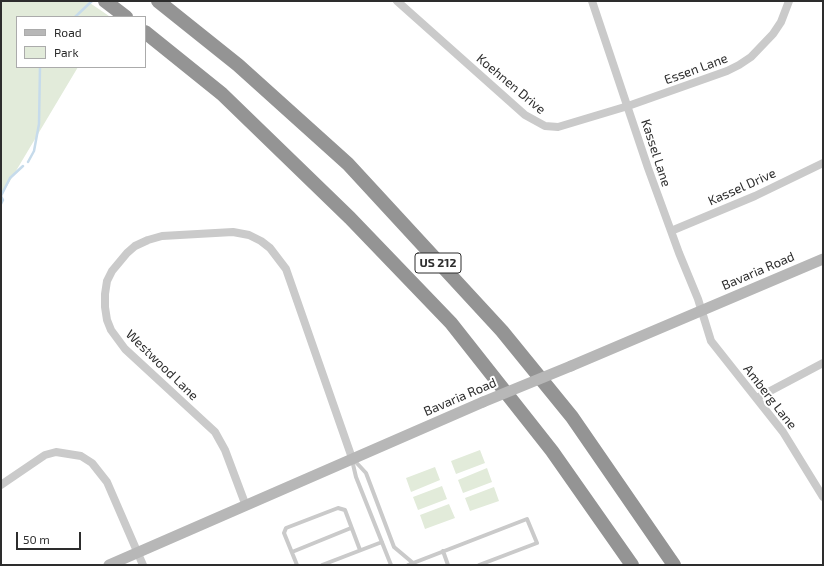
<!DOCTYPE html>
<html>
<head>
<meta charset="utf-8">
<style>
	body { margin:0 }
	#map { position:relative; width:824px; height:566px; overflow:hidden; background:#fff; font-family:"Exo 2",sans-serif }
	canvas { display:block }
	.frame { position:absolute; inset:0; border:2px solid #2d2d2d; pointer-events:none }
	.legend { position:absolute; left:16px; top:16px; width:130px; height:52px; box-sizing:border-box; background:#fff; border:1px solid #ababab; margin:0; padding:5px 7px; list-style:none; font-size:12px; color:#2d2d2d }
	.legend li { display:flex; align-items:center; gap:8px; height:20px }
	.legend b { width:20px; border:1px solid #ababab }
	.scale { position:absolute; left:16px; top:532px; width:65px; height:18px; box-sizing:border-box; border:2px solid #2d2d2d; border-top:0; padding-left:5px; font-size:12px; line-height:14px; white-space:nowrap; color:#2d2d2d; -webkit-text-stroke:3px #fff; paint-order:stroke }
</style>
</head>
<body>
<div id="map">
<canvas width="824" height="566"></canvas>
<div class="frame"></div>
<ul class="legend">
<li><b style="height:5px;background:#b7b7b7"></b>Road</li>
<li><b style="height:11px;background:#e2ebda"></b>Park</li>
</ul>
<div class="scale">50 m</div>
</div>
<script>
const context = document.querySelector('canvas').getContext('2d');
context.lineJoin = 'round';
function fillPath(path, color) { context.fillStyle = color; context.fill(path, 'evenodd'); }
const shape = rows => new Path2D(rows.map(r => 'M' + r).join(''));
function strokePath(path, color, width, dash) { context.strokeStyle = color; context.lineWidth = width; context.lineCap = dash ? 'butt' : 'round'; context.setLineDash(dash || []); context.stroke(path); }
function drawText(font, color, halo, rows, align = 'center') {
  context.font = font + ' "Exo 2",sans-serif'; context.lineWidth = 4; context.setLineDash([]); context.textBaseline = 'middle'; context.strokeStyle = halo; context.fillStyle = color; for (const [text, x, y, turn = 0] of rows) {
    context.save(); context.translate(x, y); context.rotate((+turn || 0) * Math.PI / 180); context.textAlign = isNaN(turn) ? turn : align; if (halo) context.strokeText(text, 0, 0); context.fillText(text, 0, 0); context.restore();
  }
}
const green = shape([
	[1,1,87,1,109,16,17,17,17,67,78,67,1,196],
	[480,450,485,463,456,474,451,461],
	[435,467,440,480,411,492,406,478],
	[487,468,492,482,463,493,458,480],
	[442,486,447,499,418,510,413,497],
	[494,487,499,501,470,511,465,498],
	[449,504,455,518,425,529,420,515]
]);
const stream = shape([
	[75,17,92,1],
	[28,162,34,151,39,124,40,67],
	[1,196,10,178,23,166],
	[1,196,3,200,1,204]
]);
const lane = shape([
	[353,459,366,473,394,547,413,563],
	[352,460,356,477,391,565],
	[443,551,448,565],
	[292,552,351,528],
	[297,565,284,533,286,528,338,508,345,510,360,550],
	[322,565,382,542],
	[408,565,527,519,537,543,479,565]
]);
const street = shape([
	[397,1,525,115,545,126,558,127,628,106,727,71,739,65,751,57,773,34,781,22,789,1],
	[592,1,648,168,679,253,698,299,711,341,783,432,823,497],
	[671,231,755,196,823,163],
	[757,398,823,363],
	[1,485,45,455,56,452,81,456,92,463,107,482,143,565],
	[246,506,225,450,215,432,125,349,111,330,107,320,105,307,105,294,107,281,112,271,127,253,135,246,148,240,162,236,233,232,249,235,261,241,270,248,286,269,352,458]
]);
const secondary = shape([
	[571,366,823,259],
	[109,565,483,402]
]);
const highway = shape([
	[105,1,126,17],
	[158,1,238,65,348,164,502,331,572,417,674,565],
	[145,32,222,94,350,218,451,323,552,451,632,565]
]);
const secondaryBridge = shape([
	[483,402,571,366]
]);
const shields = [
	[438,263,46]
];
const shieldNames = [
	["US 212",438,263]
];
const streetNames = [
	["Essen Lane",696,69,-20],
	["Koehnen Drive",511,84,40],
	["Kassel Lane",656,153,72],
	["Kassel Drive",742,187,-24],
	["Bavaria Road",758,271,-23],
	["Westwood Lane",162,365,44],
	["Bavaria Road",460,397,-23],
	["Amberg Lane",770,397,52]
];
fillPath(green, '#e2ebda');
strokePath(stream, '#c6dbeb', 2.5);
strokePath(lane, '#cacaca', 4);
strokePath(street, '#cacaca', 8);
strokePath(secondary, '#b7b7b7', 11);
strokePath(highway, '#949494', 14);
strokePath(secondaryBridge, '#b7b7b7', 11);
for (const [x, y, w] of shields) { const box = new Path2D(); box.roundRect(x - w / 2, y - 10, w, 20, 3); context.fillStyle = '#fff'; context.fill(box); strokePath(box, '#2d2d2d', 1); }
drawText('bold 12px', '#2d2d2d', null, shieldNames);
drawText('13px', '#2d2d2d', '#fff', streetNames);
</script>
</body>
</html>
